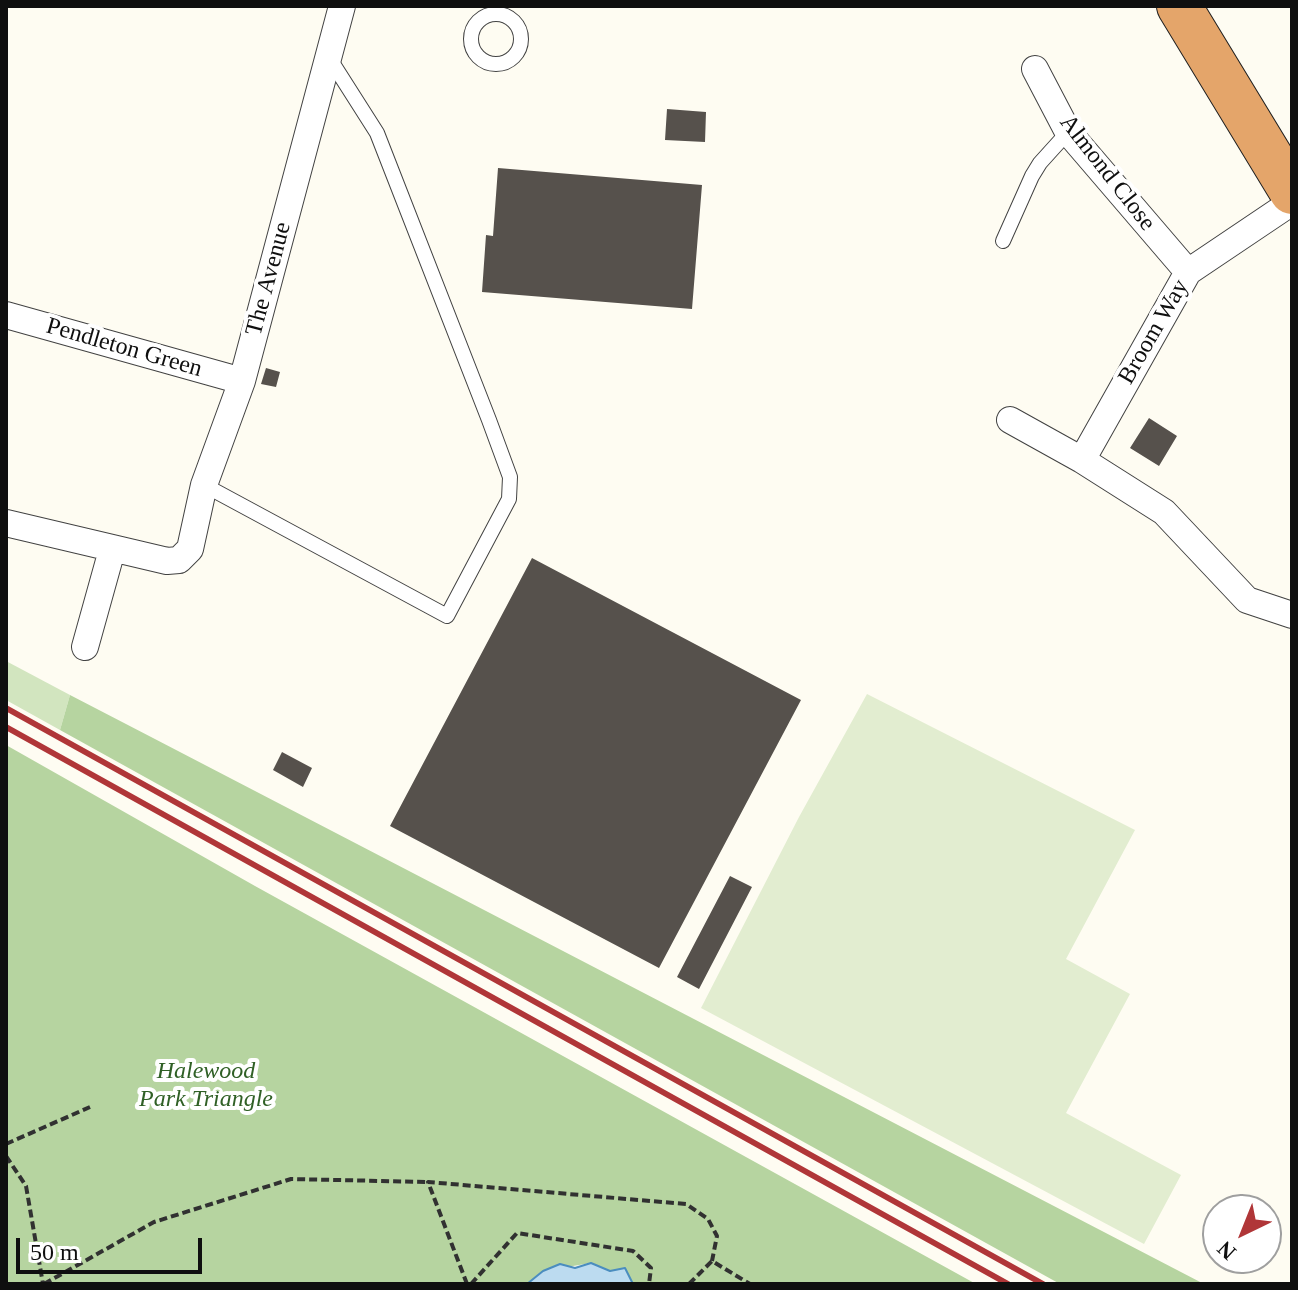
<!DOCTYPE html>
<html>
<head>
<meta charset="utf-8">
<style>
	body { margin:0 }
	#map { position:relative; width:1298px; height:1290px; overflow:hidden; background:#fefcf2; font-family:"Times New Roman",serif }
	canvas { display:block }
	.frame { position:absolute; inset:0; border:8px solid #0f0f0f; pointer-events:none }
	.north { position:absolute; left:1202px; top:1194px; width:80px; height:80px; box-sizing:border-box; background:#fff; border:2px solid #9f9f9f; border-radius:50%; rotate:223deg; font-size:22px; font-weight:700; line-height:32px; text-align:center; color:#0f0f0f }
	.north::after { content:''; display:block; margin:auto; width:28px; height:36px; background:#b03638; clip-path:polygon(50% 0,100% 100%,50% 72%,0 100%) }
	.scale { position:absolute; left:16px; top:1238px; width:186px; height:36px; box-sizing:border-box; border:4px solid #0f0f0f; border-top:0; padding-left:10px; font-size:24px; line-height:28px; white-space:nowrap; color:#0f0f0f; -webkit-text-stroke:6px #fff; paint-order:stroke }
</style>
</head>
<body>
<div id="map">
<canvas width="1298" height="1290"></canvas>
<div class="frame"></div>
<div class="north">N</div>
<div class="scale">50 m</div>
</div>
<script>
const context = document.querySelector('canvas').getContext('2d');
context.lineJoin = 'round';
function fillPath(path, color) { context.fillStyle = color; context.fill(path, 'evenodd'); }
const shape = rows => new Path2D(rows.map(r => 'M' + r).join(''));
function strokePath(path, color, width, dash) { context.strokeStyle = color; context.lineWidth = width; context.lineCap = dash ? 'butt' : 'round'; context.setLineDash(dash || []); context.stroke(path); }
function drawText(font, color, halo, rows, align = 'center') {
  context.font = font + ' "Times New Roman",serif'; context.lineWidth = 8; context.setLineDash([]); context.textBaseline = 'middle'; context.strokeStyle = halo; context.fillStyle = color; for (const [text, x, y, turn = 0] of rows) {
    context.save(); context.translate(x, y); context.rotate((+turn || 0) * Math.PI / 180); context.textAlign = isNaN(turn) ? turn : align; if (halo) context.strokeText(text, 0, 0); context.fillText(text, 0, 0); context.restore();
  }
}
const green = shape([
	[6,661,70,695,60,730,6,700]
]);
const forest = shape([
	[70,695,153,738,1204,1284,1060,1284,60,730],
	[6,745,255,886,976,1284,633,1284,625,1268,610,1271,591,1263,543,1271,527,1284,6,1284]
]);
const pitch = shape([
	[867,694,1135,830,1066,959,1130,994,1066,1113,1181,1175,1144,1244,701,1008,799,817]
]);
const water = shape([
	[591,1263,610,1271,625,1268,633,1284,527,1284,543,1271,560,1264,575,1268,591,1263]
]);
const building = shape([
	[667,109,706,112,705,142,665,140],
	[498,168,702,185,692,309,482,292,486,235,493,236],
	[266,368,280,372,276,387,261,384],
	[1149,418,1177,436,1159,466,1130,448],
	[532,558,801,700,659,968,390,826],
	[282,752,312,768,303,787,273,770],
	[730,876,752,887,699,989,677,977]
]);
const path = shape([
	[6,1144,90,1107],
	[6,1156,26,1186,43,1284],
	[44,1284,154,1222,291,1179,428,1182],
	[467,1284,428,1182,686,1204,708,1219,717,1236,712,1261],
	[471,1284,517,1233,633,1251,651,1268,649,1284],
	[689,1284,712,1261,750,1284]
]);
const lane = shape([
	'471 39a25 25 0 1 1 50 0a25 25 0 1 1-50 0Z',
	[1003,241,1032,176,1040,163,1068,132],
	[204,485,447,616,509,499,510,477,489,420,377,133,328,56]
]);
const street = shape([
	[1035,69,1068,132,1188,272],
	[6,315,242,381],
	[1010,420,1082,460,1164,512,1247,600,1292,615],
	[1082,460,1188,272,1292,202],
	[6,523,167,561,179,560,190,549,204,485,242,381,342,6],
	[85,647,112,550]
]);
const highway = shape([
	[1179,6,1292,192]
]);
const rail = shape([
	[6,708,1043,1284],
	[6,727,1008,1284]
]);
const streetNames = [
	["Almond Close",1107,173,52],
	["The Avenue",269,279,-75],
	["Broom Way",1154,332,-60],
	["Pendleton Green",124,348,16]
];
const parkNames = [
	["Halewood",206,1072],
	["Park Triangle",206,1100]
];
fillPath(green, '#d2e5bf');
fillPath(forest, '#b6d4a0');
fillPath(pitch, '#e2edd0');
fillPath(water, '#bcdbf0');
strokePath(water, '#4b8dbf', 2);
fillPath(building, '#56514c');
strokePath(lane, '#424242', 16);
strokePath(street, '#424242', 28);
strokePath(highway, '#202020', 46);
strokePath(path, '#313131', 4, [8, 4]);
strokePath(lane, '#fff', 14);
strokePath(street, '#fff', 26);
strokePath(highway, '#e4a56a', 44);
strokePath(rail, '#b03638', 6);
drawText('24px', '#0f0f0f', '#fff', streetNames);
drawText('italic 24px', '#306026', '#fff', parkNames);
</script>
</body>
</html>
